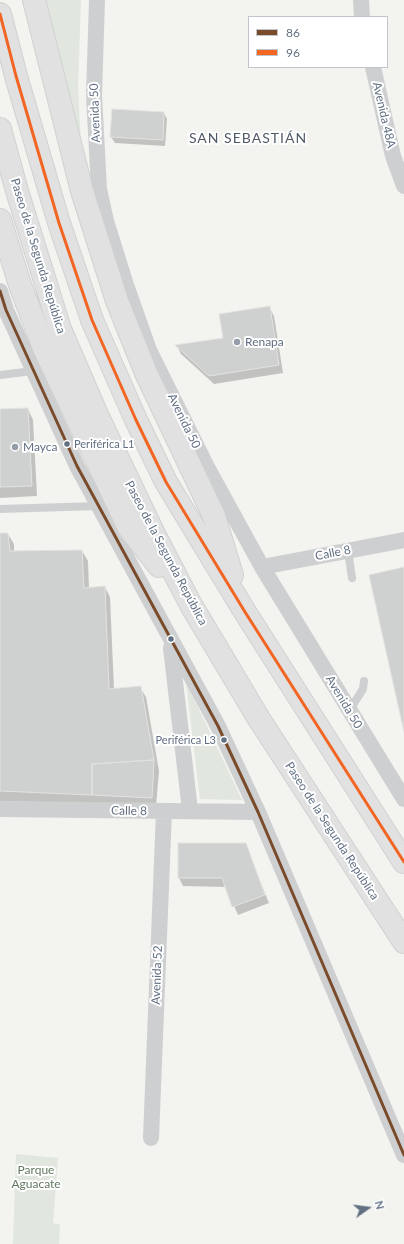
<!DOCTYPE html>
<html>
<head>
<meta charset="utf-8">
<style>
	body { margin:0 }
	#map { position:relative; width:404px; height:1244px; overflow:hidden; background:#f3f3f0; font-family:Lato,sans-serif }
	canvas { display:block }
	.legend { position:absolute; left:248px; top:16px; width:140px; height:52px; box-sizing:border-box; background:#fff; border:1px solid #c0c5cd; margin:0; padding:5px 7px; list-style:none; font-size:12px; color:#616f82 }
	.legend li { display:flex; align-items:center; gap:8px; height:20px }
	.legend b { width:20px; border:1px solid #c0c5cd }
	.north { position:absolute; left:348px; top:1188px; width:40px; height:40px; -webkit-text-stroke:3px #fff; paint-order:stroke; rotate:76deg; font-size:11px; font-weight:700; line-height:16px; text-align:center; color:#616f82 }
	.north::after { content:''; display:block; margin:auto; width:14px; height:18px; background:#616f82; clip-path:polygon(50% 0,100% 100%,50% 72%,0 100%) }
</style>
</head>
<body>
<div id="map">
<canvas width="404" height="1244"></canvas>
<ul class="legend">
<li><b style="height:5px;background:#7a4b2a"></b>86</li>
<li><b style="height:5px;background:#f26522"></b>96</li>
</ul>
<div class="north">N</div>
</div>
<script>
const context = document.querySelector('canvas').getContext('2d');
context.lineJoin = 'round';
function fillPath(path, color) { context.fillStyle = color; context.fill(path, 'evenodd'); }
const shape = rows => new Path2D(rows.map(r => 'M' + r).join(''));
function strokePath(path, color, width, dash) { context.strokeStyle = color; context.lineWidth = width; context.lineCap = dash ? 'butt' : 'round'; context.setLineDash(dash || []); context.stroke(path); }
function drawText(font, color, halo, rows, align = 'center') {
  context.font = font + ' Lato,sans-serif'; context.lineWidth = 4; context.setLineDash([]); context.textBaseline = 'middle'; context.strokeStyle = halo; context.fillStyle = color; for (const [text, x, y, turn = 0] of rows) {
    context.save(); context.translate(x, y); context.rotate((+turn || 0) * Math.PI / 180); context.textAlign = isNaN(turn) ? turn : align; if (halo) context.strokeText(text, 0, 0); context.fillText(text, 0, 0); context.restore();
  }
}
const green = shape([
	[41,0,81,0,78,86,81,145],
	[186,682,242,800,200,799],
	[16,1154,58,1158,53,1223,60,1225,59,1244,13,1244]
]);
const shadow = shape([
	[164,113,167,119,165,146,115,143,111,137],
	[269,307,274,316,283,373,214,384,181,354,177,346,224,339],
	[28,409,33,420,37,496,0,498,0,410],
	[0,534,8,534,14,544,14,552,82,551,88,561,89,588,105,587,110,597,114,689,140,687,146,697,159,771,156,806,0,801],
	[245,844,269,903,238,915,226,887,183,886,179,878]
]);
const building = shape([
	[112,109,164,112,163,140,110,137,112,109],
	[270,306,279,365,209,376,175,345,223,338,219,314,270,306],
	[28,408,32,486,0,487,0,409,28,408],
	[0,533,8,533,10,551,82,550,84,588,105,586,109,689,141,686,154,760,92,764,92,795,0,791,0,533],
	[404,567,404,732,369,575,404,567],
	[154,760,152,798,92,795,92,764,154,760],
	[178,843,246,843,265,895,232,907,222,878,178,878,178,843]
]);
const service = shape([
	[0,375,33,371],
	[0,509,98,506],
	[348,551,352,578],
	[349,711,363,689,364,681]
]);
const minor = shape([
	[97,0,94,95,99,189,106,221,126,285,149,350,207,467,262,567,404,799],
	[361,0,362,17],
	[373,67,393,156,404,186],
	[0,291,6,310,77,466,218,726,258,812,404,1155],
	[262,567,404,540],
	[171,648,190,810],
	[0,809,258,812],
	[151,1138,164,811]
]);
const trunk = shape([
	[34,0,82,191,117,301,146,373,214,516,232,575],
	[0,14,16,76,59,223,92,320,136,420,166,482,245,612,404,862],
	[0,129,17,191,60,329,98,417,153,532,191,605,259,719,404,942],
	[0,220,20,285,44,348,129,528,159,566]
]);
const bus1 = shape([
	[0,291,6,310,77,466,218,726,258,812,404,1155]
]);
const bus2 = shape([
	[0,14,16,76,59,223,92,320,136,420,166,482,245,612,404,862]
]);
const markers = [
	[237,342,4,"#949da8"],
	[67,444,3.5,"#616f82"],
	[15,447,4,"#949da8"],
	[171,639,3.5,"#616f82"],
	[224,740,3.5,"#616f82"]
];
const busNames = [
	["Periférica L1",74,444],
	["Periférica L3",216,740,"right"]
];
const streetNames = [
	["Avenida 50",95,113,-92],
	["Avenida 48A",384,115,77],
	["Paseo de la Segunda República",38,256,73],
	["Avenida 50",184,421,64],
	["Paseo de la Segunda República",166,553,62],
	["Calle 8",333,553,-11],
	["Avenida 50",344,702,59],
	["Calle 8",129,811,1],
	["Paseo de la Segunda República",332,831,57],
	["Avenida 52",157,975,-88]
];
const poiNames = [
	["Renapa",245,342],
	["Mayca",23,447]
];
const parkNames = [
	["Parque",36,1170],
	["Aguacate",36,1184]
];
const quarterNames = [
	["SAN SEBASTIÁN",248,138]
];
fillPath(green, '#e1e6de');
fillPath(shadow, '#0003');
fillPath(building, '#cfd0d0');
strokePath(building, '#e2e2e0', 1);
strokePath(trunk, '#d0d1d0', 24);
strokePath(service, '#cecfd0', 8);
strokePath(minor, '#cecfd0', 16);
strokePath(trunk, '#e1e1e2', 22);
strokePath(bus1, '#7a4b2a', 3);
strokePath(bus2, '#f26522', 3);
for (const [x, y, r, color] of markers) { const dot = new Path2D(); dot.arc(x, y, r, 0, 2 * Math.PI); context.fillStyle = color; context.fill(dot); strokePath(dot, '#fff', 1.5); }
drawText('11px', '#616f82', '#fff', busNames, 'left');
drawText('12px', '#616f82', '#fff', streetNames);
drawText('12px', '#616f82', '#fff', poiNames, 'left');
drawText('12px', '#627960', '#fff', parkNames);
context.letterSpacing = '1px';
drawText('14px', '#505a67', '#fff', quarterNames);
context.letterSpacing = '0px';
</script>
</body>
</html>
